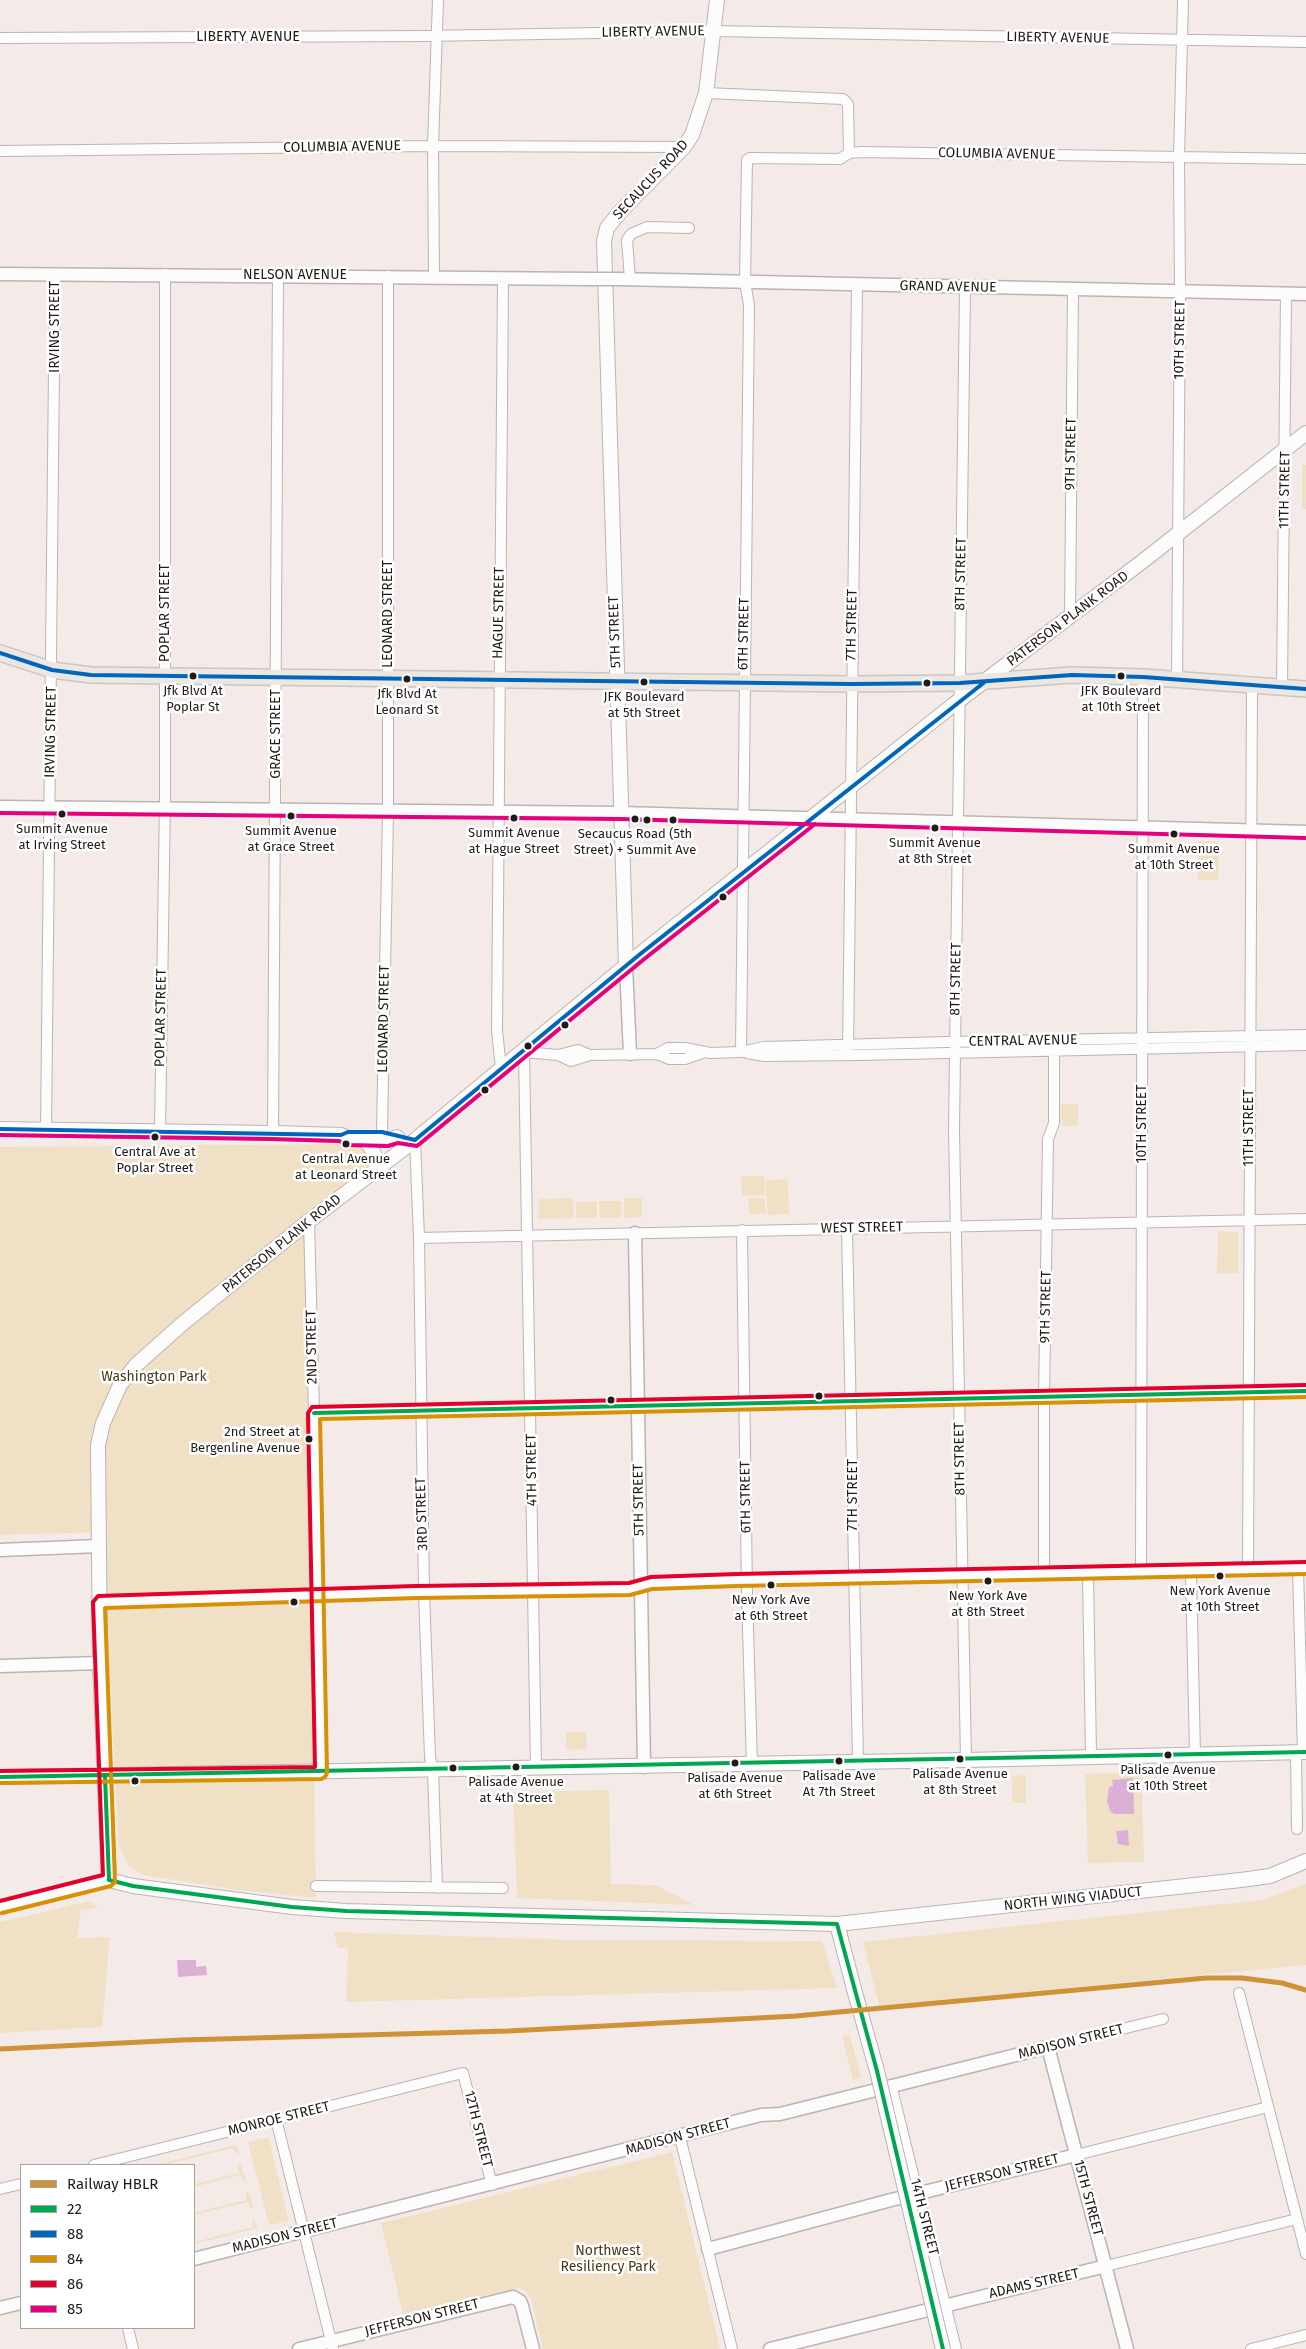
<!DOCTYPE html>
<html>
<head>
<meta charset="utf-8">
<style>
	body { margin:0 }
	#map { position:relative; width:1306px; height:2349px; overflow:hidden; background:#f4eae8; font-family:"Fira Sans",sans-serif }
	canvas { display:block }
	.legend { position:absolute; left:20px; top:2164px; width:175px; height:165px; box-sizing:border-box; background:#fff; border:1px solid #a6a3a3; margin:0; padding:6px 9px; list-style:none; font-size:15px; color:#211a19 }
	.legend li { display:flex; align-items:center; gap:10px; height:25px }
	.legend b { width:25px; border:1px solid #a6a3a3 }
</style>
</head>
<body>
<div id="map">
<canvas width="1306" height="2349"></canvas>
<ul class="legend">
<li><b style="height:6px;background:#cf9237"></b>Railway HBLR</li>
<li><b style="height:6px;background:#00a651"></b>22</li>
<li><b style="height:6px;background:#0065bd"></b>88</li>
<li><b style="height:6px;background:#d79104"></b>84</li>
<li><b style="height:6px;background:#e4002b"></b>86</li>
<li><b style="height:6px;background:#e5007d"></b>85</li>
</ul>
</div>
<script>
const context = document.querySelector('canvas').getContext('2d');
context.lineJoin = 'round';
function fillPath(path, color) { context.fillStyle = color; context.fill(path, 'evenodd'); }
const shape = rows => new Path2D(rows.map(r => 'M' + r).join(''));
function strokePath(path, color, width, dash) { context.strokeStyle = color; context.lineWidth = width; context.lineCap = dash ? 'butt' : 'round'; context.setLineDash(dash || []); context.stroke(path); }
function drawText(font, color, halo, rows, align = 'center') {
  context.font = font + ' "Fira Sans",sans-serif'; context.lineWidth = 5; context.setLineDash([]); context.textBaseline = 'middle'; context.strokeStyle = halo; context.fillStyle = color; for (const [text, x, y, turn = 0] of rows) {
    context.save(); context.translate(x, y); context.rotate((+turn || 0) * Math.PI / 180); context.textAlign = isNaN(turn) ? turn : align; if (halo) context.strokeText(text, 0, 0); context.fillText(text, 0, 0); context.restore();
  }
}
const green = shape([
	[1302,465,1306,465,1306,509,1302,509],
	[1197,841,1219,842,1218,880,1198,880],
	[1061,1104,1078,1104,1078,1126,1062,1126],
	[358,1144,367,1150,370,1161,367,1167,305,1222,316,1898,239,1890,143,1875,128,1865,119,1847,106,1609,105,1532,0,1535,0,1147],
	[741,1176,764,1176,765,1195,742,1196],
	[788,1179,789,1214,768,1215,765,1180],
	[573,1198,574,1218,539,1219,539,1199],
	[624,1198,642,1198,642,1217,624,1218],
	[748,1198,765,1198,766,1214,749,1214],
	[597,1201,597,1218,576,1218,576,1202],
	[599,1201,621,1201,621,1218,600,1218],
	[1218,1231,1238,1232,1238,1273,1217,1274],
	[566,1732,586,1732,587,1749,566,1750],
	[1141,1772,1144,1862,1088,1863,1085,1774],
	[1026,1775,1026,1803,1012,1803,1012,1776],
	[609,1790,611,1884,656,1885,694,1905,517,1898,513,1792],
	[1306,1884,1306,1965,879,2006,863,1942,1262,1900],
	[90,1901,98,1908,81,1910,77,1938,110,1937,102,2027,0,2033,0,1922],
	[334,1932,572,1940,822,1941,837,1988,346,2002,348,1948,338,1948],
	[850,2035,861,2078,853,2080,842,2036],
	[266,2138,269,2139,288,2218,288,2221,269,2225,248,2142],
	[236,2145,239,2153,237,2155,233,2148,165,2165,154,2165],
	[672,2152,720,2349,543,2349,531,2299,526,2291,519,2288,403,2314,381,2223],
	[241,2165,246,2180,244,2182,240,2175,194,2187,194,2184,239,2173,238,2166],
	[246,2192,250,2194,253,2207,251,2209,247,2202,194,2215,194,2213,246,2200],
	[254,2219,258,2228,194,2244,194,2242,253,2227,252,2221]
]);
const water = shape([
	[1133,1778,1134,1814,1114,1814,1110,1811,1107,1801,1109,1787,1113,1786,1112,1780],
	[1128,1830,1129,1846,1118,1844,1116,1831],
	[177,1960,196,1960,196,1967,206,1966,207,1975,178,1977]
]);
const minor = shape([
	[0,38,425,36,713,31,1306,42],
	[706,93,843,99,848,104,849,153],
	[0,151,433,146,684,147],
	[434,276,433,146,438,0],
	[630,279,627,240,631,234,647,227,689,228],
	[965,288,954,1130,966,1760],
	[1070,617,1073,290],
	[1177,680,1180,291,1179,158,1183,0],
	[1282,687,1286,293],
	[741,1052,749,305,745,282,747,160,750,158,840,159,849,153,862,152,1306,159],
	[747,1053,764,1056,858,1055,1306,1045],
	[657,1054,668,1048,685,1048,710,1053,741,1052,764,1047,947,1042,1306,1035],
	[558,1055,578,1050,590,1055,657,1054,669,1059,685,1059,702,1053],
	[848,1055,857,285],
	[501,1069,497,1030,503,278],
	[46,1131,55,274],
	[160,1132,165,798,165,274],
	[382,1132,388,812,388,276],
	[273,1133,278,275],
	[415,1140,419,1238,424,1592,430,1757,433,1771,437,1888],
	[309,1221,314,1413],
	[847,1228,858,1761],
	[742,1230,747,1594,752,1764],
	[419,1238,1306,1219],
	[1298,1569,1303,1752],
	[1248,1570,1252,685],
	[1141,1571,1143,677],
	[1191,1572,1195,1754],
	[1044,1574,1044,1397,1048,1139,1054,1123,1054,1046],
	[1088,1574,1091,1756],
	[1296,1752,1297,1829],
	[536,1768,524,1052,558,1055,571,1061,590,1055],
	[316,1886,503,1888],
	[1239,1993,1306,2254],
	[1048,2047,1163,2019],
	[891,2085,956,2349],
	[276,2119,333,2349],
	[680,2137,732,2349],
	[1076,2155,1268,2107],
	[94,2165,463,2073,492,2185],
	[0,2189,21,2184],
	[1106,2266,1297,2219],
	[128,2328,133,2349],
	[1251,2349,1306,2335]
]);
const tertiary = shape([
	[0,274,591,279],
	[619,279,1306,294],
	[0,807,621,813,1306,832],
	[626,966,630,1054],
	[635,1233,644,1767],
	[0,1550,99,1546],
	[99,1602,416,1592,630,1589,651,1583,737,1580,1306,1568],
	[0,1666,100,1663],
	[321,1773,314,1413,1306,1391],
	[708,2249,891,2200,1076,2155],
	[194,2259,761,2115,780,2114,1048,2047,1127,2349],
	[0,2308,21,2303],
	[299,2349,513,2297,520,2301,522,2306,533,2349],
	[770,2349,1106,2266]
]);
const secondary = shape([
	[626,966,604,241,607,228,620,212,684,147,692,135,706,93,717,0],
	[0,1129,273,1133,341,1135,349,1139,361,1139,388,1140,397,1137],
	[361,1139,369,1144,376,1158,377,1170],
	[0,1777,966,1760,1306,1752],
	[109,1880,100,1663,98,1445,103,1423,120,1385,136,1365,182,1324,309,1221,415,1140,639,955,953,705,1143,561,1306,433],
	[109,1880,133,1886,292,1907,346,1911,837,1924,1241,1880,1270,1876,1306,1861],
	[0,1907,109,1880],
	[837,1924,854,1989]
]);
const primary = shape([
	[0,653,52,670,91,675,851,684,960,683,1072,675,1143,677,1306,689]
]);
const tertiaryBridge = shape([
	[591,279,619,279]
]);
const secondaryBridge = shape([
	[854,1989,877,2071,943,2349]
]);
const bus1 = shape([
	[314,1413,1306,1391],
	[105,1776,109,1880],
	[0,1777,1306,1752],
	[109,1880,133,1886,292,1907,346,1911,837,1924],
	[837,1924,877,2071,943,2349]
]);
const bus2 = shape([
	[0,653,52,670,91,675,851,684,960,683,1072,675,1143,677,1306,689],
	[0,1129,341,1135,348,1132,382,1132,415,1140],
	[415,1140,639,955,986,681]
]);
const bus3 = shape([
	[0,1783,321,1779,325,1777,327,1773,320,1419,1306,1397],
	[2,1913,111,1886,115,1882,105,1608,416,1598,630,1595,652,1589,737,1586,1306,1574]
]);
const bus4 = shape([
	[0,1771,315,1767,308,1413,312,1407,1306,1385],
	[0,1901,103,1875,93,1602,98,1596,416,1586,629,1583,651,1577,737,1574,1306,1562]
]);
const bus5 = shape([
	[0,813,621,819,1306,838],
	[0,1135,273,1139,339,1141,349,1145,388,1146,398,1143,417,1146,643,960,815,824]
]);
const rail1 = shape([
	[0,2049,182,2040,508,2031,796,2016,1206,1978,1242,1978,1282,1983,1306,1990]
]);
const markers = [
	[193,676,4.5,"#211a19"],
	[1121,676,4.5,"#211a19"],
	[407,679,4.5,"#211a19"],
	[644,682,4.5,"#211a19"],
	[927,683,4.5,"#211a19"],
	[62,814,4.5,"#211a19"],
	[291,816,4.5,"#211a19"],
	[514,818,4.5,"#211a19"],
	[635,819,4.5,"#211a19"],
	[647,820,4.5,"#211a19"],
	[673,820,4.5,"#211a19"],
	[935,828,4.5,"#211a19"],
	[1174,834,4.5,"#211a19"],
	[723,897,4.5,"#211a19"],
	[565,1025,4.5,"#211a19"],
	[528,1046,4.5,"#211a19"],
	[485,1090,4.5,"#211a19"],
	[155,1137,4.5,"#211a19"],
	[346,1144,4.5,"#211a19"],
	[819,1396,4.5,"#211a19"],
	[611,1400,4.5,"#211a19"],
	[309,1439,4.5,"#211a19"],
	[1220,1576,4.5,"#211a19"],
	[988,1581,4.5,"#211a19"],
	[771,1585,4.5,"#211a19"],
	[294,1602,4.5,"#211a19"],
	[1168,1755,4.5,"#211a19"],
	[960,1759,4.5,"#211a19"],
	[839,1761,4.5,"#211a19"],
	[735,1763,4.5,"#211a19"],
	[516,1767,4.5,"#211a19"],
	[453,1768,4.5,"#211a19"],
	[135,1781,4.5,"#211a19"]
];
const busNames = [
	["Jfk Blvd At",193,691],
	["Poplar St",193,707],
	["JFK Boulevard",1121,691],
	["at 10th Street",1121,707],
	["Jfk Blvd At",407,694],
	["Leonard St",407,710],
	["JFK Boulevard",644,697],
	["at 5th Street",644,713],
	["Summit Avenue",62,829],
	["at Irving Street",62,845],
	["Summit Avenue",291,831],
	["at Grace Street",291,847],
	["Summit Avenue",514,833],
	["at Hague Street",514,849],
	["Secaucus Road (5th",635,834],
	["Street) + Summit Ave",635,850],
	["Summit Avenue",935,843],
	["at 8th Street",935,859],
	["Summit Avenue",1174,849],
	["at 10th Street",1174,865],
	["Central Ave at",155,1152],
	["Poplar Street",155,1168],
	["Central Avenue",346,1159],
	["at Leonard Street",346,1175],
	["2nd Street at",300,1432,"right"],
	["Bergenline Avenue",300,1448,"right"],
	["New York Avenue",1220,1591],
	["at 10th Street",1220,1607],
	["New York Ave",988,1596],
	["at 8th Street",988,1612],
	["New York Ave",771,1600],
	["at 6th Street",771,1616],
	["Palisade Avenue",1168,1770],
	["at 10th Street",1168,1786],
	["Palisade Avenue",960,1774],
	["at 8th Street",960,1790],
	["Palisade Ave",839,1776],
	["At 7th Street",839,1792],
	["Palisade Avenue",735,1778],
	["at 6th Street",735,1794],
	["Palisade Avenue",516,1782],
	["at 4th Street",516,1798]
];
const streetNames = [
	["LIBERTY AVENUE",653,32,-1],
	["LIBERTY AVENUE",248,37],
	["LIBERTY AVENUE",1058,38,1],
	["COLUMBIA AVENUE",342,147,-1],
	["COLUMBIA AVENUE",997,154,1],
	["SECAUCUS ROAD",651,180,-47],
	["NELSON AVENUE",295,275],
	["GRAND AVENUE",948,287,1],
	["IRVING STREET",55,327,-90],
	["10TH STREET",1180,340,-89],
	["9TH STREET",1071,454,-89],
	["11TH STREET",1285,490,-89],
	["8TH STREET",961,574,-89],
	["POPLAR STREET",165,613,-90],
	["HAGUE STREET",499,613,-89],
	["LEONARD STREET",388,614,-90],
	["PATERSON PLANK ROAD",1068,619,-37],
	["7TH STREET",852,625,-89],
	["5TH STREET",615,632,-92],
	["6TH STREET",744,634,-89],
	["IRVING STREET",51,732,-89],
	["GRACE STREET",276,734,-90],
	["8TH STREET",956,979,-89],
	["POPLAR STREET",161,1018,-89],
	["LEONARD STREET",384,1019,-89],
	["CENTRAL AVENUE",1023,1041,-1],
	["10TH STREET",1142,1124,-90],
	["11TH STREET",1249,1128,-90],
	["WEST STREET",862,1228,-1],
	["PATERSON PLANK ROAD",282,1244,-39],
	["9TH STREET",1046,1307,-89],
	["2ND STREET",312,1347,-91],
	["8TH STREET",960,1459,-91],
	["4TH STREET",532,1470,-91],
	["7TH STREET",853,1495,-90],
	["6TH STREET",746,1497,-91],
	["5TH STREET",639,1500,-91],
	["3RD STREET",422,1514,-92],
	["NORTH WING VIADUCT",1073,1899,-6],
	["MADISON STREET",1071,2042,-14],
	["MONROE STREET",279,2119,-14],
	["12TH STREET",478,2129,76],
	["MADISON STREET",678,2137,-15],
	["JEFFERSON STREET",1002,2173,-14],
	["15TH STREET",1088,2198,75],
	["14TH STREET",924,2217,76],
	["MADISON STREET",285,2236,-14],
	["ADAMS STREET",1034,2284,-13],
	["JEFFERSON STREET",422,2318,-14]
];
const parkNames = [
	["Washington Park",154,1377],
	["Northwest",608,2251],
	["Resiliency Park",608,2267]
];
fillPath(green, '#f0e1c6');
fillPath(water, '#dcafd6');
strokePath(minor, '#bbb4b3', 12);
strokePath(tertiary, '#bbb4b3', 15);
strokePath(secondary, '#bbb4b3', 16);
strokePath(primary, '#cac6c5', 18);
strokePath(minor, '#fdfcfc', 10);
strokePath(tertiary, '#fdfcfc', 12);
strokePath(secondary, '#fdfcfc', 14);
strokePath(primary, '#ede7e2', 15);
strokePath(tertiaryBridge, '#bbb4b3', 15, []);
strokePath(secondaryBridge, '#bbb4b3', 16, []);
strokePath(tertiaryBridge, '#fdfcfc', 12);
strokePath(secondaryBridge, '#fdfcfc', 14);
strokePath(bus1, '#00a651', 4);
strokePath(bus2, '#0065bd', 4);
strokePath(bus3, '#d79104', 4);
strokePath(bus4, '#e4002b', 4);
strokePath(bus5, '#e5007d', 4);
strokePath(rail1, '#cf9237', 5);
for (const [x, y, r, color] of markers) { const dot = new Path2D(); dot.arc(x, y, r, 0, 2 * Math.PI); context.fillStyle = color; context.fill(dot); strokePath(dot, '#fff', 2); }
drawText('13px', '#211a19', '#fff', busNames);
drawText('14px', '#211a19', '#fff', streetNames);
drawText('14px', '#473a18', '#fff', parkNames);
</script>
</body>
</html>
